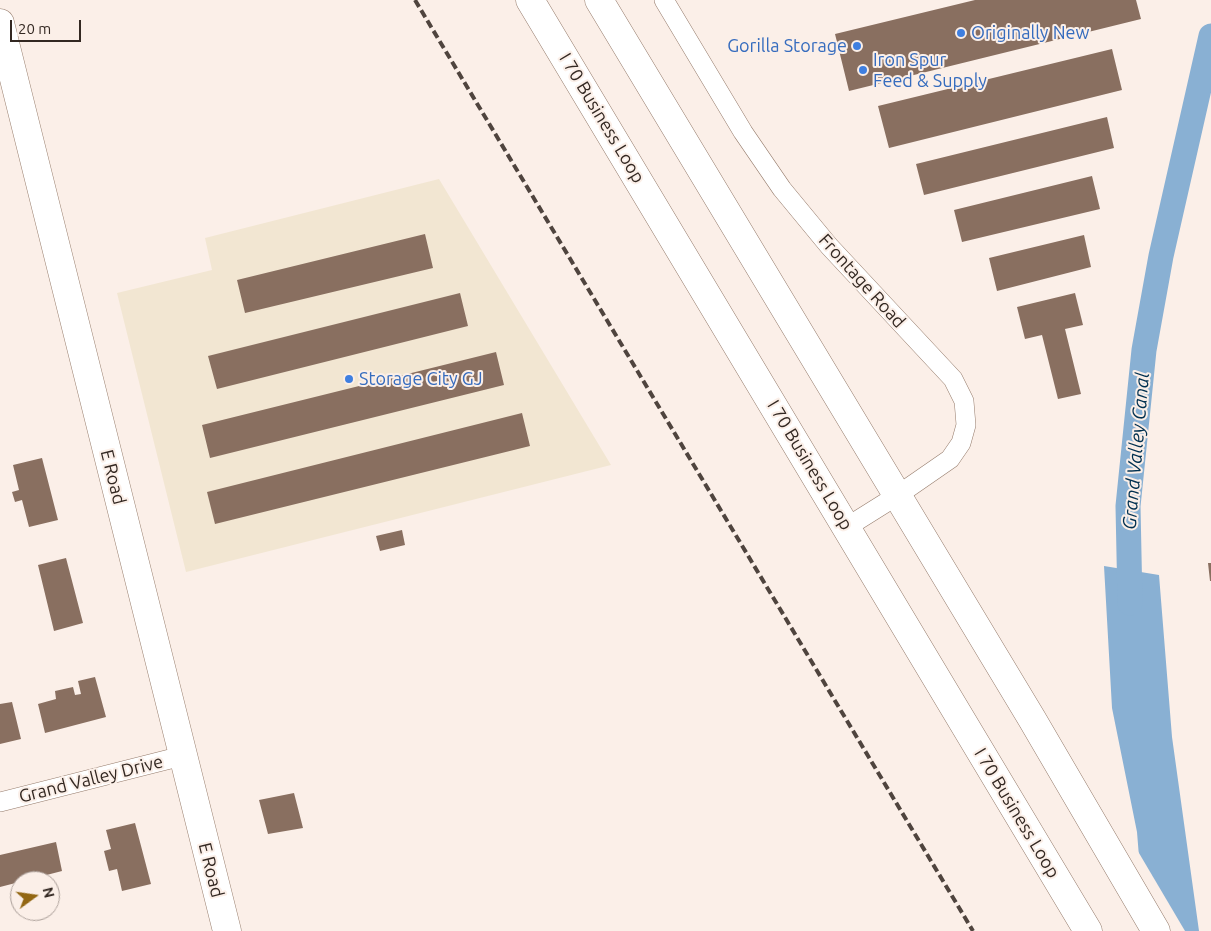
<!DOCTYPE html>
<html>
<head>
<meta charset="utf-8">
<style>
	body { margin:0 }
	#map { position:relative; width:1211px; height:931px; overflow:hidden; background:#fbefe8; font-family:Ubuntu,sans-serif }
	canvas { display:block }
	.north { position:absolute; left:10px; top:871px; width:50px; height:50px; box-sizing:border-box; background:#fbefe8; border:1px solid #ab9f99; border-radius:50%; rotate:76deg; font-size:14px; font-weight:700; line-height:20px; text-align:center; color:#332822 }
	.north::after { content:''; display:block; margin:auto; width:18px; height:22px; background:#936713; clip-path:polygon(50% 0,100% 100%,50% 72%,0 100%) }
	.scale { position:absolute; left:10px; top:20px; width:71px; height:22px; box-sizing:border-box; border:2px solid #332822; border-top:0; padding-left:6px; font-size:15px; line-height:18px; white-space:nowrap; color:#332822; -webkit-text-stroke:4px #fbefe8; paint-order:stroke }
</style>
</head>
<body>
<div id="map">
<canvas width="1211" height="931"></canvas>
<div class="north">N</div>
<div class="scale">20 m</div>
</div>
<script>
const context = document.querySelector('canvas').getContext('2d');
context.lineJoin = 'round';
function fillPath(path, color) { context.fillStyle = color; context.fill(path, 'evenodd'); }
const shape = rows => new Path2D(rows.map(r => 'M' + r).join(''));
function strokePath(path, color, width, dash) { context.strokeStyle = color; context.lineWidth = width; context.lineCap = dash ? 'butt' : 'round'; context.setLineDash(dash || []); context.stroke(path); }
function drawText(font, color, halo, rows, align = 'center') {
  context.font = font + ' Ubuntu,sans-serif'; context.lineWidth = 4; context.setLineDash([]); context.textBaseline = 'middle'; context.strokeStyle = halo; context.fillStyle = color; for (const [text, x, y, turn = 0] of rows) {
    context.save(); context.translate(x, y); context.rotate((+turn || 0) * Math.PI / 180); context.textAlign = isNaN(turn) ? turn : align; if (halo) context.strokeText(text, 0, 0); context.fillText(text, 0, 0); context.restore();
  }
}
const commercial = shape([
	[439,179,611,465,186,572,117,293,212,270,205,238]
]);
const water = shape([
	[1104,566,1159,575,1172,737,1199,931,1145,931,1137,832,1112,708]
]);
const pier = shape([
	[1136,848,1185,931,1142,931]
]);
const canal = shape([
	[1130,603,1128,506,1144,350,1161,256,1211,36]
]);
const building = shape([
	[975,0,1136,0,1141,19,849,91,835,34],
	[1112,49,1122,90,889,148,878,106],
	[1107,117,1114,148,924,195,916,164],
	[1092,176,1100,209,962,242,954,210],
	[425,234,433,268,245,313,237,280],
	[1084,235,1091,267,997,291,989,258],
	[460,293,468,326,217,389,208,356],
	[1075,293,1083,325,1065,329,1081,394,1058,399,1042,335,1025,339,1017,307],
	[496,352,504,385,210,458,202,425],
	[522,413,530,446,215,524,207,492],
	[42,458,58,520,29,527,22,500,15,502,12,492,19,490,13,465],
	[402,530,405,545,380,551,376,536],
	[66,558,83,623,54,631,38,565],
	[1208,563,1211,563,1211,581,1210,581],
	[95,677,106,717,45,733,38,704,56,699,55,691,73,687,75,695,81,694,78,681],
	[12,702,21,739,0,744,0,704],
	[294,793,303,828,268,834,259,800],
	[135,823,151,884,122,891,117,869,109,871,104,851,111,849,106,830],
	[56,842,62,871,0,887,0,855]
]);
const street = shape([
	[664,0,743,132,782,189,829,246,953,379,964,401,966,425,961,443,950,459,898,495,847,527],
	[0,802,182,756]
]);
const secondary = shape([
	[0,23,227,931]
]);
const primary = shape([
	[530,0,1088,931],
	[599,0,1032,719,1156,931]
]);
const rail = shape([
	[415,0,973,931]
]);
const markers = [
	[961,33,5,"#3f7fe0"],
	[857,46,5,"#3f7fe0"],
	[863,70,5,"#3f7fe0"],
	[349,379,5,"#3f7fe0"]
];
const shopNames = [
	["Originally New",971,33],
	["Gorilla Storage",847,46,"right"],
	["Iron Spur",873,60],
	["Feed & Supply",873,81],
	["Storage City GJ",359,379]
];
const streetNames = [
	["I 70 Business Loop",602,118,59],
	["Frontage Road",862,281,48],
	["I 70 Business Loop",810,465,59],
	["E Road",113,477,76],
	["Grand Valley Drive",91,779,-14],
	["I 70 Business Loop",1017,813,59],
	["E Road",211,870,76]
];
const waterNames = [
	["Grand Valley Canal",1136,451,-85]
];
fillPath(commercial, '#f2e6d2');
fillPath(water, '#89b0d3');
fillPath(pier, '#fbefe8');
strokePath(canal, '#89b0d3', 25);
fillPath(building, '#896f60');
strokePath(street, '#957b6b', 20);
strokePath(secondary, '#957b6b', 29);
strokePath(primary, '#957b6b', 29);
strokePath(street, '#fff', 19);
strokePath(secondary, '#fff', 28);
strokePath(primary, '#fff', 28);
strokePath(rail, '#4f443e', 4, [8, 4]);
for (const [x, y, r, color] of markers) { const dot = new Path2D(); dot.arc(x, y, r, 0, 2 * Math.PI); context.fillStyle = color; context.fill(dot); strokePath(dot, '#fbefe8', 2); }
drawText('18px', '#366cbe', '#fbefe8', shopNames, 'left');
drawText('18px', '#332822', '#fbefe8', streetNames);
drawText('italic 19px', '#003050', '#fbefe8', waterNames);
</script>
</body>
</html>
